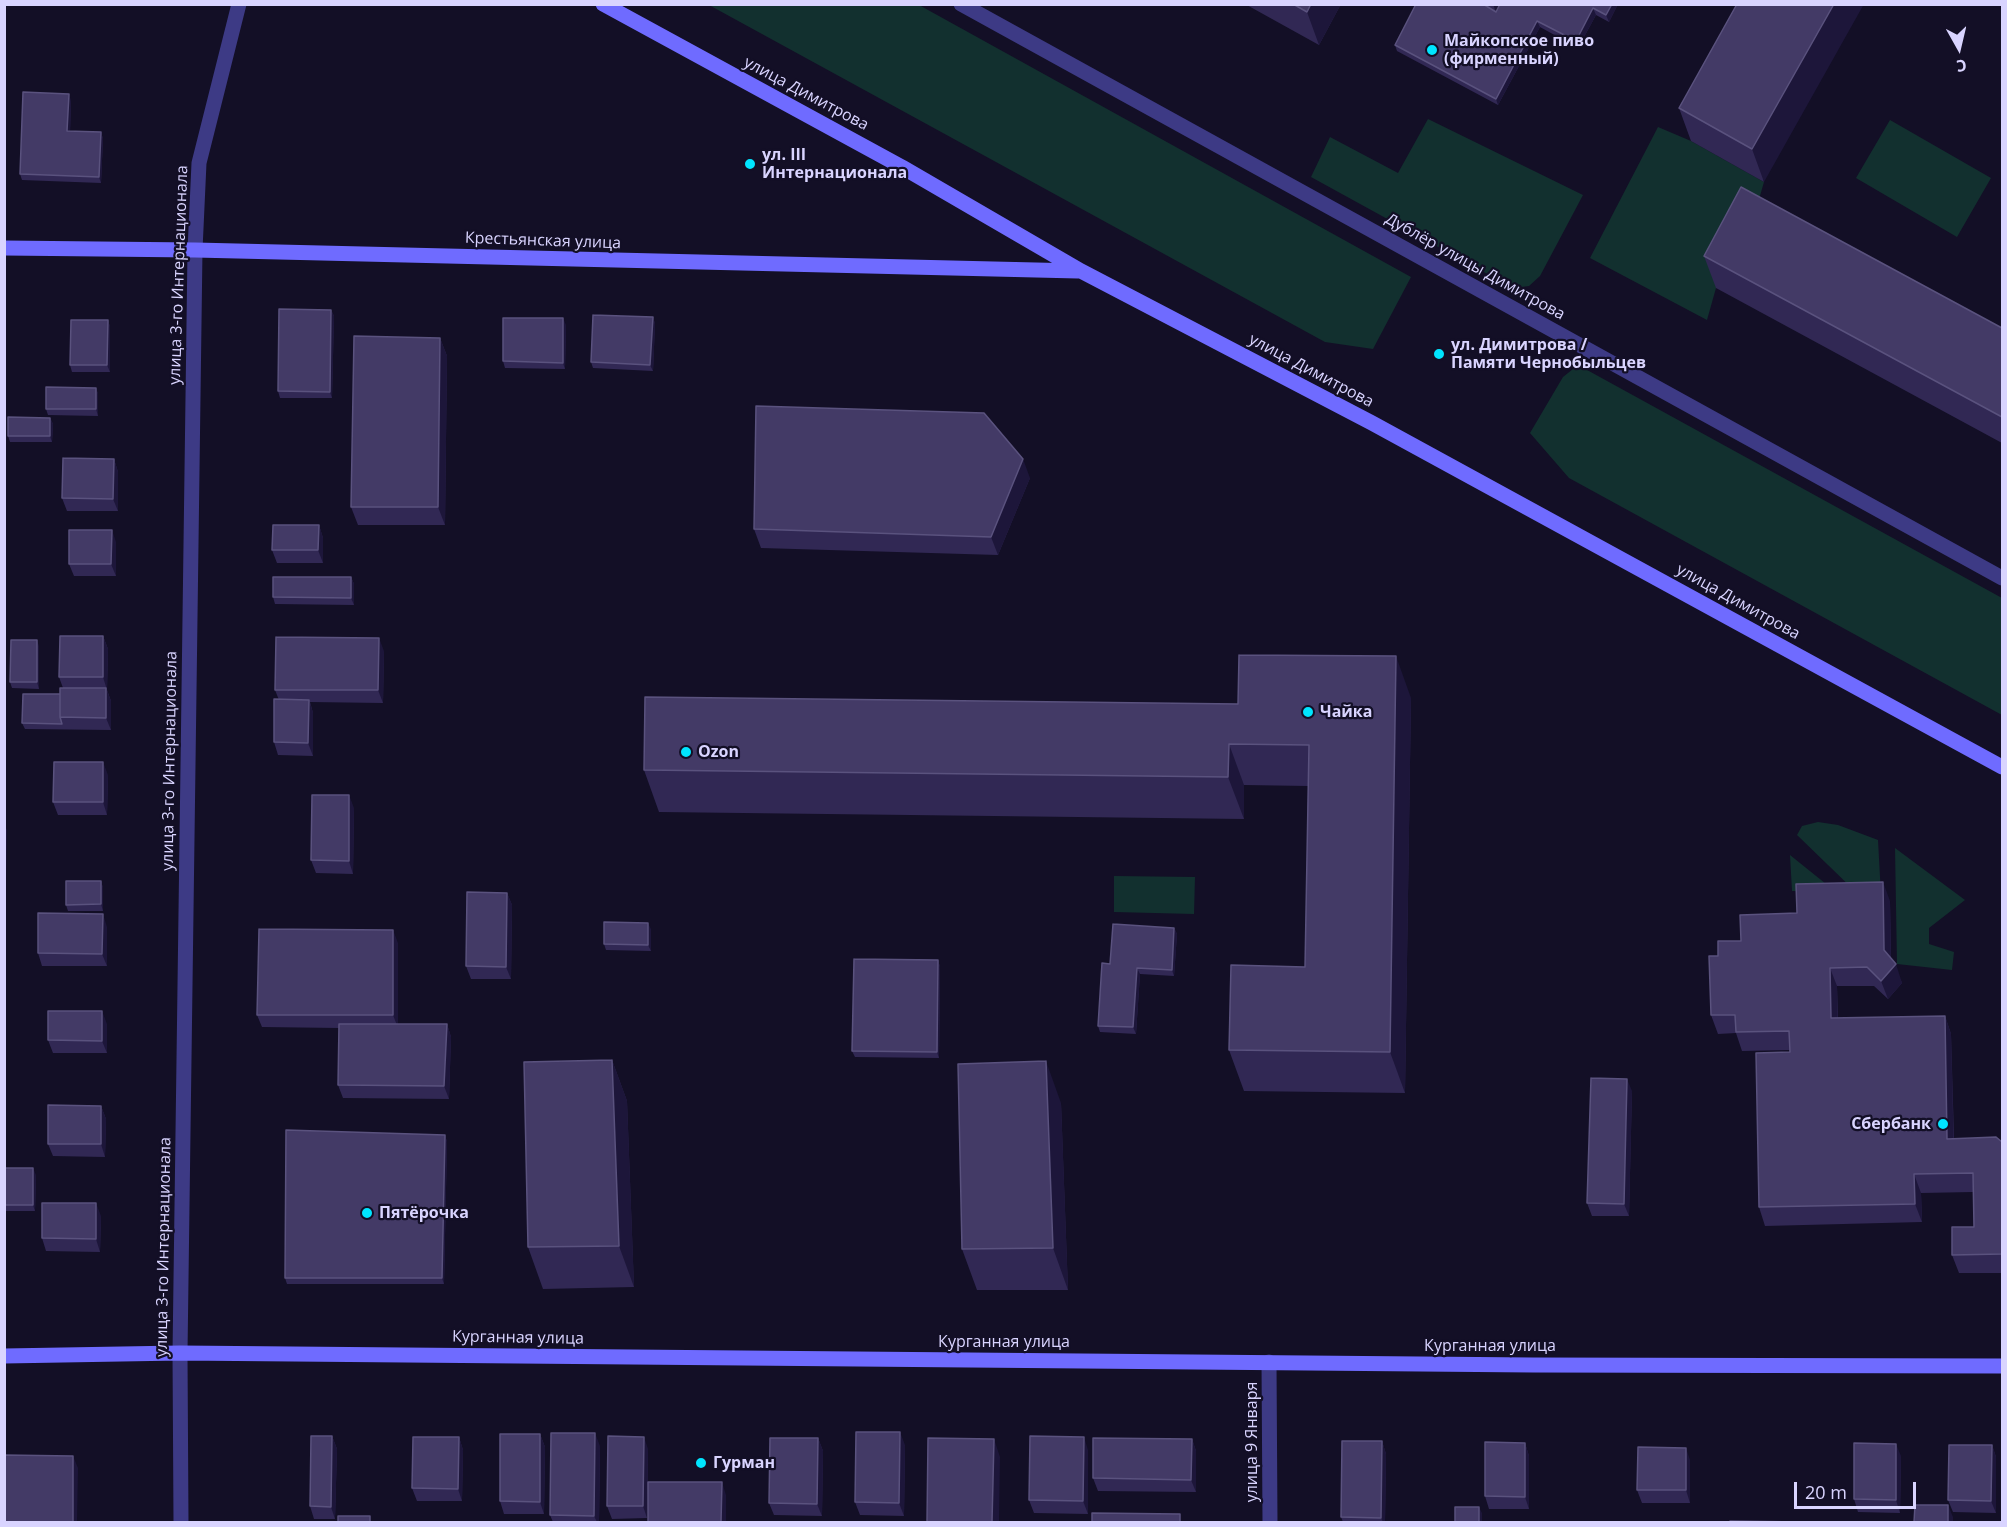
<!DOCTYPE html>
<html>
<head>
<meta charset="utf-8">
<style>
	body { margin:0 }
	#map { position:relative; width:2007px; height:1527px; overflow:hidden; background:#130f26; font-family:"Open Sans",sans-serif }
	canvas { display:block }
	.frame { position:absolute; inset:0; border:6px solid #d9d4ff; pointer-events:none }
	.north { position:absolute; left:1929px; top:18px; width:60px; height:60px; -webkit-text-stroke:4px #130f26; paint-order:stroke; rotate:172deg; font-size:16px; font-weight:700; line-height:24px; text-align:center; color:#d9d4ff }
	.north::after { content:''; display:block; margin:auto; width:21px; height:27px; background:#d9d4ff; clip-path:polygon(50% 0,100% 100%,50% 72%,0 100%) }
	.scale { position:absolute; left:1794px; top:1482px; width:122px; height:27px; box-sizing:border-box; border:3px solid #d9d4ff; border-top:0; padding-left:8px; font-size:18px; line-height:21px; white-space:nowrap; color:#d9d4ff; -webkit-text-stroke:4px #130f26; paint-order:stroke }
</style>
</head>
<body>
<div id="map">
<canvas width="2007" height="1527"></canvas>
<div class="frame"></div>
<div class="north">С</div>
<div class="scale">20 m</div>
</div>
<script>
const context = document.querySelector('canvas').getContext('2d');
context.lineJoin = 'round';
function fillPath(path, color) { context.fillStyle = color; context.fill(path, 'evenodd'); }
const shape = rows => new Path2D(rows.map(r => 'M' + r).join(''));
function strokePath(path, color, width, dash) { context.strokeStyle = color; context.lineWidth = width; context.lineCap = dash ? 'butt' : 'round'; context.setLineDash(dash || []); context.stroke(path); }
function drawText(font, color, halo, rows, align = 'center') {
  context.font = font + ' "Open Sans",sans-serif'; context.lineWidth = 4.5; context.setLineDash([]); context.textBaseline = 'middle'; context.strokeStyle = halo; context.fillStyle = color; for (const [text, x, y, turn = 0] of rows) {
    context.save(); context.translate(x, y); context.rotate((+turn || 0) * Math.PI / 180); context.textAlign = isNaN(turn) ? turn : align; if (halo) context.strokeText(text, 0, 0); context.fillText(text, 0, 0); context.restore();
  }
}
const green = shape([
	[709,5,919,5,1411,277,1373,349,1325,342],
	[1428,119,1583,195,1540,276,1529,286,1513,288,1311,177,1330,137,1398,173],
	[1890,120,1991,178,1957,237,1856,178],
	[1658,127,1691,141,1764,182,1753,220,1716,288,1707,320,1590,258],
	[1578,365,2002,598,2002,715,1569,478,1530,433,1563,377],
	[1818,822,1838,825,1878,840,1881,895,1859,895,1797,835,1802,826],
	[1895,848,1965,900,1929,928,1929,944,1954,952,1952,970,1897,964],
	[1790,855,1836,892,1792,891],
	[1114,876,1195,877,1194,914,1114,912]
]);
const street = shape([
	[961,4,2002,578],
	[1269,1362,1270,1522],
	[181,1522,180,1353,195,250,199,163,239,4]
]);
const secondary = shape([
	[603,4,902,167,1081,271,1372,423,2002,767],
	[4,248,195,250,1078,271],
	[4,1356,180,1353,1533,1365,2002,1366]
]);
const wall = shape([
	[1245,4,1341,4,1319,45],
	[1416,4,1618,4,1609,22,1596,15,1578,48,1540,27,1498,105,1397,51,1395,45],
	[1737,4,1764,182,1691,141,1679,108],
	[71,101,70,131,101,132,103,139,101,183,22,180,20,174],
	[1704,256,2002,328,2002,443,1716,288],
	[331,310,334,316,332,398,280,398,278,391],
	[653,317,655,324,653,371,593,368,591,362],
	[108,320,110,327,110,372,72,372,70,365],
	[566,325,565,369,505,368,503,361],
	[440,338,447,356,445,525,358,525,351,507],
	[96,388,98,394,98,416,48,415,46,409],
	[50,418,53,424,52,442,10,442,8,436],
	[114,459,118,472,118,511,67,511,62,498],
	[1030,478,998,555,761,548,754,529],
	[319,525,323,538,323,563,277,563,272,550],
	[116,542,116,576,74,576,69,564],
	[351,577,354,584,354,605,275,604,273,597],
	[103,636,108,649,107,690,111,701,111,730,25,729,22,723,60,694,63,688,59,677],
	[39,646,39,689,12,688,10,682],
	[384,651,383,703,310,702,313,713,313,756,278,755,274,742,279,700,275,690],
	[1411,698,1405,1093,1244,1091,1229,1050,1305,967,1308,786,1244,785,1244,819,659,812,644,770,1238,704],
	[108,775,107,815,58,815,53,802],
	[354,808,353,874,316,873,311,860],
	[101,881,103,888,103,911,68,911,66,905],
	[507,893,512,905,511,979,471,979,466,966],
	[1890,901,1891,958,1902,983,1888,999,1874,986,1837,986,1838,1018,1945,1016,1951,1034,1954,1138,2002,1142,2002,1273,1959,1273,1952,1255,1974,1227,1973,1192,1921,1193,1922,1222,1765,1226,1759,1207,1790,1050,1742,1051,1736,1033,1718,1034,1711,1015,1718,956,1741,941,1797,913],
	[107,927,107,966,42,966,38,953],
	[1174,928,1177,934,1174,976,1140,974,1136,1034,1100,1032,1098,1026,1110,964],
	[651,929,651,951,606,950,604,944],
	[398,943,398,1024,447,1024,451,1037,449,1099,343,1098,338,1085,339,1028,262,1027,257,1015],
	[938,960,940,967,939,1058,855,1057,852,1051],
	[107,1024,107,1053,53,1053,48,1040],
	[612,1060,627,1101,634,1287,543,1289,528,1247],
	[1632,1091,1629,1216,1592,1216,1587,1203],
	[1061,1103,1068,1290,977,1290,962,1249],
	[101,1106,106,1119,105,1157,53,1156,48,1144],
	[445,1135,447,1142,444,1284,287,1284,285,1278],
	[4,1168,36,1175,35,1211,4,1211],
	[101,1216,100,1252,46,1251,42,1238],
	[540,1434,545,1447,544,1514,504,1514,500,1501],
	[332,1436,337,1449,335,1519,314,1519,310,1506],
	[459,1437,463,1450,462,1501,417,1501,412,1488],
	[818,1438,823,1451,822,1516,774,1515,769,1503],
	[1192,1439,1196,1451,1196,1492,1098,1491,1093,1478],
	[1382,1441,1386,1454,1385,1522,1343,1522,1341,1517],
	[1525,1443,1529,1456,1529,1509,1489,1509,1485,1496],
	[905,1445,904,1516,860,1515,855,1502],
	[1992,1445,1996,1457,1996,1513,1953,1512,1948,1500],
	[600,1446,599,1522,553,1522,550,1515],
	[648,1449,647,1518,612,1519,607,1506],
	[1088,1450,1088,1514,1034,1513,1029,1500],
	[1901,1456,1900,1513,1858,1512,1854,1499],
	[1690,1460,1690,1503,1642,1503,1637,1490]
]);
const shadedWall = shape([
	[1311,4,1341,4,1319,45,1307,12],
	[1493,4,1506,4,1498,18],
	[1612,4,1618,4,1609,22,1606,15],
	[1834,4,1864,4,1764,182,1752,149],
	[1593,8,1596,15,1578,48,1576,41],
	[1537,21,1540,27,1498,105,1496,99],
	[69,94,71,101,70,137,67,131],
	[101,132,103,139,101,183,99,177],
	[331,310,334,316,332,398,330,392],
	[653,317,655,324,653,371,650,365],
	[563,318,566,325,565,369,563,363],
	[108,320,110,327,110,372,107,365],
	[440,338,447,356,445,525,438,507],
	[96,388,98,394,98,416,96,409],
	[50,418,53,424,52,442,50,436],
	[114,459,118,472,118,511,113,499],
	[1023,459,1030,478,998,555,991,537],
	[319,525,323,538,323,563,318,550],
	[112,530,116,542,116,576,111,564],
	[351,577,354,584,354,605,351,598],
	[103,636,108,649,107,690,103,677],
	[379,638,384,651,383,703,378,690],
	[37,640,39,646,39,689,37,682],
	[1396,656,1411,698,1405,1093,1390,1052],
	[106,688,111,701,111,730,106,718],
	[309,700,313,713,313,756,308,743],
	[1229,744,1244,785,1244,819,1228,777],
	[103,762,108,775,107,815,103,802],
	[349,795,354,808,353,874,349,861],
	[4,824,7,830,6,879,4,875],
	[101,881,103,888,103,911,101,904],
	[1883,882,1890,901,1891,969,1884,950],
	[507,893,512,905,511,979,506,967],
	[103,914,107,927,107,966,102,954],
	[648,923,651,929,651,951,648,945],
	[1174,928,1177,934,1174,976,1172,970],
	[393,930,398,943,398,1028,393,1015],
	[938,960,940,967,939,1058,937,1052],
	[1896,964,1902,983,1888,999,1881,981],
	[1137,968,1140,974,1136,1034,1133,1027],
	[1830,968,1837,986,1838,1037,1831,1018],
	[102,1011,107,1024,107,1053,102,1041],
	[1945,1016,1951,1034,1954,1157,1947,1139],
	[447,1024,451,1037,449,1099,444,1086],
	[612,1060,627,1101,634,1287,619,1246],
	[1046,1061,1061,1103,1068,1290,1053,1248],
	[1627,1079,1632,1091,1629,1216,1624,1204],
	[101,1106,106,1119,105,1157,101,1144],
	[445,1135,447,1142,444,1284,442,1278],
	[33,1168,36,1175,35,1211,33,1205],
	[1914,1174,1921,1193,1922,1222,1915,1204],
	[96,1203,101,1216,100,1252,96,1239],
	[900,1432,905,1445,904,1516,899,1503],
	[595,1433,600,1446,599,1522,597,1522,594,1516],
	[540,1434,545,1447,544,1514,540,1502],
	[332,1436,337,1449,335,1519,331,1507],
	[459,1437,463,1450,462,1501,458,1489],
	[644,1437,648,1449,647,1518,643,1506],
	[1084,1437,1088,1450,1088,1514,1083,1501],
	[818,1438,823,1451,822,1516,817,1504],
	[994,1439,1000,1457,999,1522,992,1522],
	[1192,1439,1196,1451,1196,1492,1191,1480],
	[1382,1441,1386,1454,1385,1522,1383,1522,1381,1518],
	[1525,1443,1529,1456,1529,1509,1525,1497],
	[1896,1444,1901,1456,1900,1513,1896,1500],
	[1992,1445,1996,1457,1996,1513,1991,1501],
	[1686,1448,1690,1460,1690,1503,1686,1490],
	[73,1456,78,1468,77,1522,73,1522],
	[722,1482,726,1495,726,1522,721,1522],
	[1948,1505,1953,1517,1953,1522,1948,1522],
	[1479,1507,1482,1513,1482,1522,1479,1522]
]);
const building = shape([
	[1293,4,1311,4,1307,12,1293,4],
	[1416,4,1483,4,1496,12,1500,4,1612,4,1606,15,1593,8,1576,41,1537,21,1496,99,1395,45,1416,4],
	[1737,4,1834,4,1752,149,1679,108,1737,4],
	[23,92,69,94,67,131,101,132,99,177,20,174,23,92],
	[1741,187,2002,328,2002,417,1704,256,1741,187],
	[279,309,331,310,330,392,278,391,279,309],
	[593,315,653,317,650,365,591,362,593,315],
	[503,318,563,318,563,363,503,361,503,318],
	[71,320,108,320,107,365,70,365,71,320],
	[354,336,440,338,438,507,351,507,354,336],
	[46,387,96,388,96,409,46,409,46,387],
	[756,406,984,413,1023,459,991,537,754,529,756,406],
	[8,417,50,418,50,436,8,436,8,417],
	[63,458,114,459,113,499,62,498,63,458],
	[273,525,319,525,318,550,272,550,273,525],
	[69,530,112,530,111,564,69,564,69,530],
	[273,577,351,577,351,598,273,597,273,577],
	[60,636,103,636,103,677,59,677,60,636],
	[276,637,379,638,378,690,275,690,276,637],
	[11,640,37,640,37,682,10,682,11,640],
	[1239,655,1396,656,1390,1052,1229,1050,1231,965,1305,967,1309,745,1229,744,1228,777,644,770,645,697,1238,704,1239,655],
	[60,688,106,688,106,718,60,717,60,688],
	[23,694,60,694,60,717,62,724,22,723,23,694],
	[274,699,309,700,308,743,274,742,274,699],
	[54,762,103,762,103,802,53,802,54,762],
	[312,795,349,795,349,861,311,860,312,795],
	[66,881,101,881,101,904,66,905,66,881],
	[1883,882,1884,950,1896,964,1881,981,1867,967,1830,968,1831,1018,1945,1016,1947,1139,1996,1137,2002,1142,2002,1254,1952,1255,1952,1227,1974,1227,1973,1173,1914,1174,1915,1204,1759,1207,1756,1053,1790,1052,1789,1031,1736,1032,1735,1015,1711,1015,1709,956,1718,956,1718,941,1741,941,1740,915,1797,913,1796,884,1883,882],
	[467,892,507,893,506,967,466,966,467,892],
	[38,913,103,914,102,954,38,953,38,913],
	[604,922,648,923,648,945,604,944,604,922],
	[1113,924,1174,928,1172,970,1137,968,1133,1027,1098,1026,1102,963,1110,964,1113,924],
	[259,929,393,930,393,1015,257,1015,259,929],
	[854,959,938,960,937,1052,852,1051,854,959],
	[48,1011,102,1011,102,1041,48,1040,48,1011],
	[339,1024,447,1024,444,1086,338,1085,339,1024],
	[612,1060,619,1246,528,1247,524,1062,612,1060],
	[1046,1061,1053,1248,962,1249,958,1064,1046,1061],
	[1591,1078,1627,1079,1624,1204,1587,1203,1591,1078],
	[48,1105,101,1106,101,1144,48,1144,48,1105],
	[286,1130,445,1135,442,1278,285,1278,286,1130],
	[4,1168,33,1168,33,1205,4,1205,4,1168],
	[42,1203,96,1203,96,1239,42,1238,42,1203],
	[856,1432,900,1432,899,1503,855,1502,856,1432],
	[551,1433,595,1433,594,1516,550,1515,551,1433],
	[500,1434,540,1434,540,1502,500,1501,500,1434],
	[311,1436,332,1436,331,1507,310,1506,311,1436],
	[608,1436,644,1437,643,1506,607,1506,608,1436],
	[1030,1436,1084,1437,1083,1501,1029,1500,1030,1436],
	[413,1437,459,1437,458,1489,412,1488,413,1437],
	[770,1438,818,1438,817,1504,769,1503,770,1438],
	[928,1438,994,1439,992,1522,927,1522,928,1438],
	[1093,1438,1192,1439,1191,1480,1093,1478,1093,1438],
	[1342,1441,1382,1441,1381,1518,1341,1517,1342,1441],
	[1485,1442,1525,1443,1525,1497,1485,1496,1485,1442],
	[1854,1443,1896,1444,1896,1500,1854,1499,1854,1443],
	[1949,1445,1992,1445,1991,1501,1948,1500,1949,1445],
	[1638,1447,1686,1448,1686,1490,1637,1490,1638,1447],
	[4,1455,73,1456,73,1522,4,1522,4,1455],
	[648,1482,722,1482,721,1522,648,1522,648,1482],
	[1915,1505,1948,1505,1948,1522,1914,1522,1915,1505],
	[1455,1507,1479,1507,1479,1522,1455,1522,1455,1507],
	[1092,1513,1180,1514,1180,1522,1092,1522,1092,1513],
	[338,1516,370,1516,370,1522,338,1522,338,1516],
	[1730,1521,1801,1522,1730,1522,1730,1521]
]);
const markers = [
	[1432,50,6,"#00e5ff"],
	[750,164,6,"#00e5ff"],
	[1439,354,6,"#00e5ff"],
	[1308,712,6,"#00e5ff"],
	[686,752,6,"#00e5ff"],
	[1943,1124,6,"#00e5ff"],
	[367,1213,6,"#00e5ff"],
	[701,1463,6,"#00e5ff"]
];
const poiNames = [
	["Майкопское пиво",1444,41],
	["(фирменный)",1444,59],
	["ул. III",762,155],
	["Интернационала",762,173],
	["ул. Димитрова /",1451,345],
	["Памяти Чернобыльцев",1451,363],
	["Чайка",1320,712],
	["Ozon",698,752],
	["Сбербанк",1931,1124,"right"],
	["Пятёрочка",379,1213],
	["Гурман",713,1463]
];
const streetNames = [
	["улица Димитрова",806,94,28],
	["Крестьянская улица",543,241,2],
	["Дублёр улицы Димитрова",1475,267,29],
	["улица 3-го Интернационала",179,275,-88],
	["улица Димитрова",1311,371,28],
	["улица Димитрова",1738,602,29],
	["улица 3-го Интернационала",170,761,-89],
	["улица 3-го Интернационала",164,1247,-89],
	["Курганная улица",518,1338,1],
	["Курганная улица",1004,1342],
	["Курганная улица",1490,1346],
	["улица 9 Января",1252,1442,-90]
];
fillPath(green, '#12302f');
strokePath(street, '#3d3a85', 15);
strokePath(secondary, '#6f6bff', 15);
fillPath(wall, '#312854');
fillPath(shadedWall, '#1d163a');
fillPath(building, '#433a66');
strokePath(building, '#5a527e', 1.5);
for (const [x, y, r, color] of markers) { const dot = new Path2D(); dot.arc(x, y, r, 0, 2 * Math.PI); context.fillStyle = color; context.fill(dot); strokePath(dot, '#130f26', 2); }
drawText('bold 16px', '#d9d4ff', '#130f26', poiNames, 'left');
drawText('16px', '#d9d4ff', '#130f26', streetNames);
</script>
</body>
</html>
